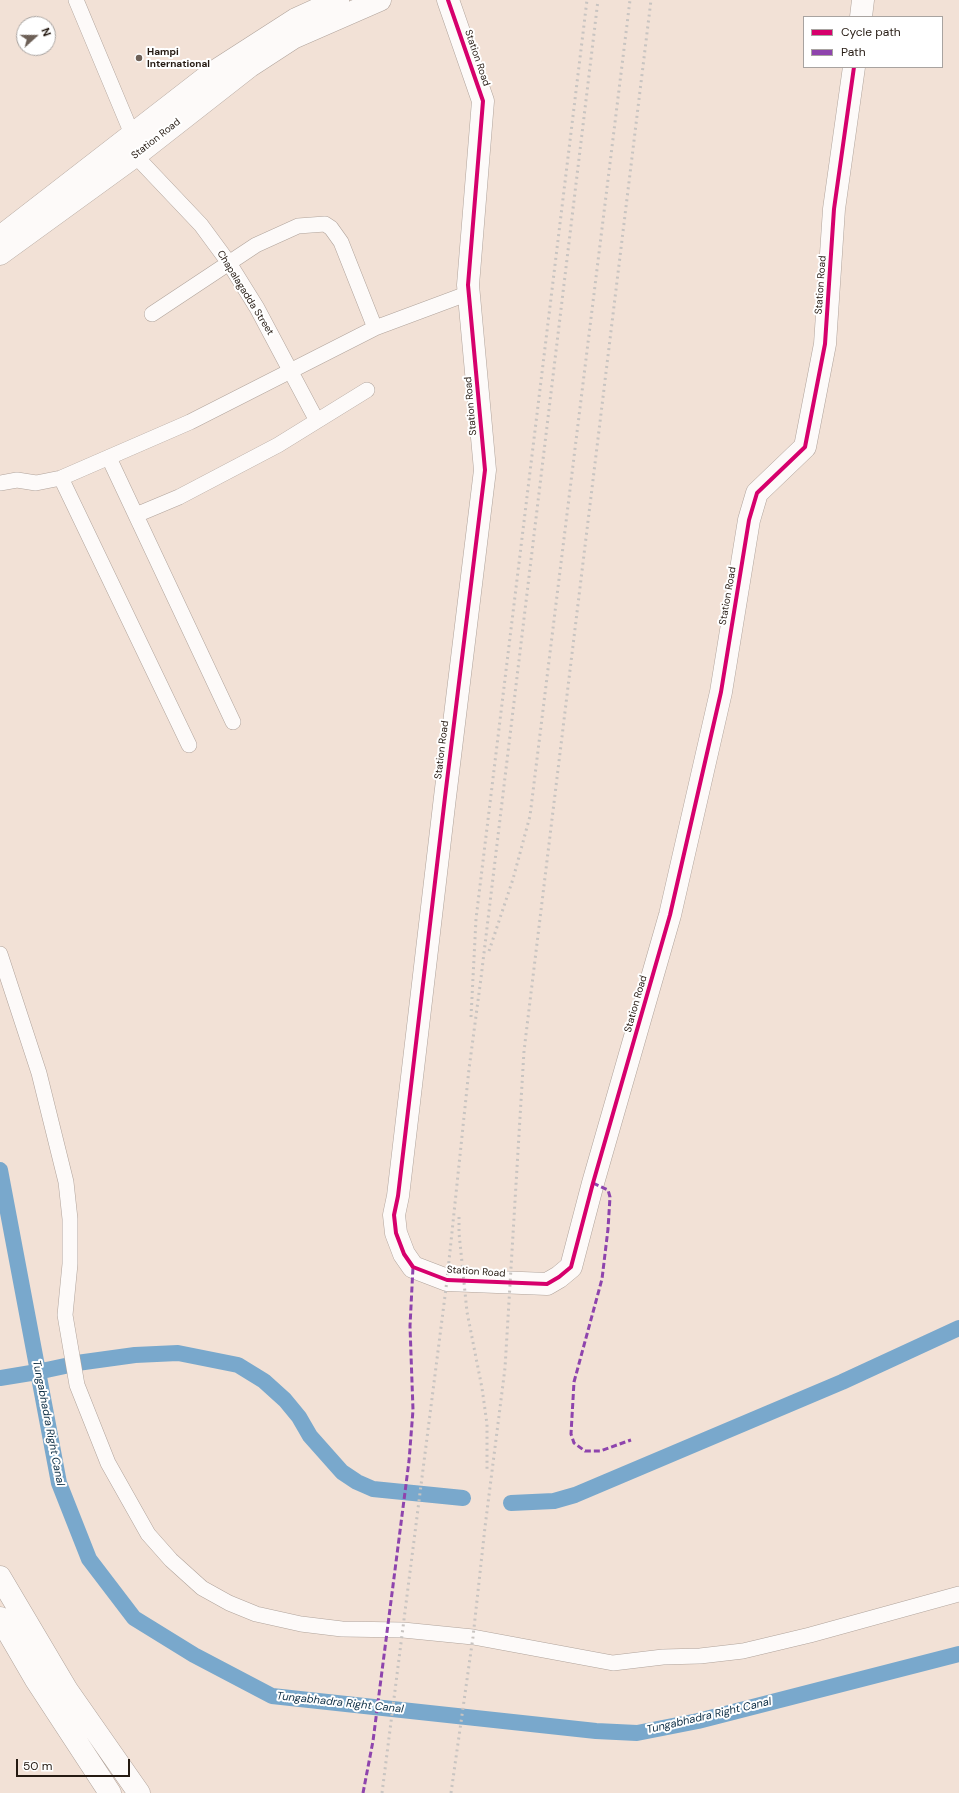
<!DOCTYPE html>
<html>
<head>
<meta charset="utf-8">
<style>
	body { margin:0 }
	#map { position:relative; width:959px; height:1793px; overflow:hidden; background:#f2e1d6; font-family:"DM Sans",sans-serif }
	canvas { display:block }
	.legend { position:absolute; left:803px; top:16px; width:140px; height:52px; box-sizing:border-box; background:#fff; border:1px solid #a8a3a0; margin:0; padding:5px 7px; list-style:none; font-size:12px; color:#251a12 }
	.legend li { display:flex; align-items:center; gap:8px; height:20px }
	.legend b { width:20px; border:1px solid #a8a3a0 }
	.north { position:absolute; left:16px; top:16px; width:40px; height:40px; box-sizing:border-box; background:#fff; border:1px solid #a8a3a0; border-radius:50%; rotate:69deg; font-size:11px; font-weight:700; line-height:16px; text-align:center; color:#251a12 }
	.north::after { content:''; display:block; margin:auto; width:14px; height:18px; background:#6d6057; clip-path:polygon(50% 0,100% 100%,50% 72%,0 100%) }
	.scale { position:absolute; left:16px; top:1759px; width:114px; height:18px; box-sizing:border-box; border:2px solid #251a12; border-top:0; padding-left:5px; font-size:12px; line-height:14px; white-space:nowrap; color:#251a12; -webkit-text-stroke:3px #fff; paint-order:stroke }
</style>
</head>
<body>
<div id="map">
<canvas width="959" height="1793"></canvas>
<ul class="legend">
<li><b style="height:5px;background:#d6006c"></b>Cycle path</li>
<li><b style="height:5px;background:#8e44ad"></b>Path</li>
</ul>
<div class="north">N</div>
<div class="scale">50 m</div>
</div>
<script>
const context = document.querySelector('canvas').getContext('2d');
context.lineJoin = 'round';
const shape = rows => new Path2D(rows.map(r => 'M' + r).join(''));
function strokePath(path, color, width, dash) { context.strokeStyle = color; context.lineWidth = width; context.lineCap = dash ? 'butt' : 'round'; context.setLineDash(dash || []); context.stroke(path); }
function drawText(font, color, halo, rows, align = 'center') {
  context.font = font + ' "DM Sans",sans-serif'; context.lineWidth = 4; context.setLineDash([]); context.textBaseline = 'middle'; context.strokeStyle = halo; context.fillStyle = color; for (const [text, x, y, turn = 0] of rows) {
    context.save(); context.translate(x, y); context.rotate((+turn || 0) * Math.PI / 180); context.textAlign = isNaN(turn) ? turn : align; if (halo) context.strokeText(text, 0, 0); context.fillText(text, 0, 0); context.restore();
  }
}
const canal = shape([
	[0,1170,59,1483,89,1559,134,1618,194,1655,272,1696,596,1731,637,1733,698,1721,959,1654],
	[77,1363,135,1355,178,1353,238,1365,264,1381,285,1400,299,1417,310,1436,342,1472,357,1482,373,1489,463,1498],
	[0,1378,37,1372,65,1366],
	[511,1503,554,1501,575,1495,842,1382,959,1328]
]);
const street = shape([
	[76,0,132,134],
	[129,149,201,225,229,263,257,308,317,421],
	[152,314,256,245,298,226,325,224,331,228,341,242,375,328],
	[109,458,233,722],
	[61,478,189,745],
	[0,483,17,480,36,483,61,478,190,422,375,328,469,293],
	[136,515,179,497,278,445,367,390],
	[0,954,39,1073,66,1182,70,1219,70,1264,65,1315,77,1385,108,1463,148,1534,171,1560,202,1588,229,1603,256,1614,301,1624,342,1629,403,1630,473,1637,613,1663,663,1657,700,1656,743,1651,810,1635,959,1594]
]);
const secondary = shape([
	[448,0,483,101,468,285,485,470,445,797,398,1196,394,1215,396,1233,404,1254,413,1267,447,1280,547,1284,559,1277,571,1267,593,1183,670,915,721,692,749,520,757,493,805,447,825,344,834,209,854,67],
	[861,17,863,0],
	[0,237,209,75,296,19,338,0],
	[0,254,135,156,250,66,293,38,380,0],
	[0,1577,67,1690,139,1793],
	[0,1618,36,1680,110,1793]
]);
const rail = shape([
	[489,951,513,879,530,816,630,0],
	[471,1017,476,919,587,0],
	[459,1217,459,1233,467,1312,482,1388,487,1424,487,1471],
	[382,1793,447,1280,469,1069,481,978,598,0],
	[451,1793,473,1637,485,1527,505,1368,524,1051,651,0]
]);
const quiet = shape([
	[593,1183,608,1190,610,1197,608,1229,602,1279,574,1382,571,1434,574,1443,585,1451,600,1451,631,1440],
	[363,1793,373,1741,409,1461,413,1410,410,1326,413,1267]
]);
const cycleway = shape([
	[448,0,483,101,468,285,485,470,445,797,398,1196,394,1215,396,1233,404,1254,413,1267,447,1280,547,1284,559,1277,571,1267,593,1183,670,915,721,692,749,520,757,493,805,447,825,344,834,209,854,67]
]);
const markers = [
	[139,58,4,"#6d6057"]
];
const poiNames = [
	["Hampi",147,52],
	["International",147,64]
];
const streetNames = [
	["Station Road",477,58,71],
	["Station Road",156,139,-38],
	["Station Road",821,285,-86],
	["Chapalagadda Street",245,293,58],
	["Station Road",471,406,-95],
	["Station Road",728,596,-80],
	["Station Road",442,750,-83],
	["Station Road",636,1004,-74],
	["Station Road",476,1272,4]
];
const waterNames = [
	["Tungabhadra Right Canal",48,1423,79],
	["Tungabhadra Right Canal",340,1703,6],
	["Tungabhadra Right Canal",709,1716,-13]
];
strokePath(canal, '#79a8cc', 16);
strokePath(street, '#b0a39b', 16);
strokePath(secondary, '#b0a39b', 23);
strokePath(street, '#fdfaf9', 15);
strokePath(secondary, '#fdfaf9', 22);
strokePath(rail, '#c8c4c1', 3, [2, 4]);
strokePath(quiet, '#8e44ad', 3, [6, 3]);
strokePath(cycleway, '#d6006c', 4);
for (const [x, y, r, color] of markers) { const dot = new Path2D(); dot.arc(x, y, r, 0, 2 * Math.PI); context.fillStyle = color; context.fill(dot); strokePath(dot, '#fff', 1.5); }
drawText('bold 10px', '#251a12', '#fff', poiNames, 'left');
drawText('10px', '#251a12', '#fff', streetNames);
drawText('italic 11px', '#0c2d44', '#fff', waterNames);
</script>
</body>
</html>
